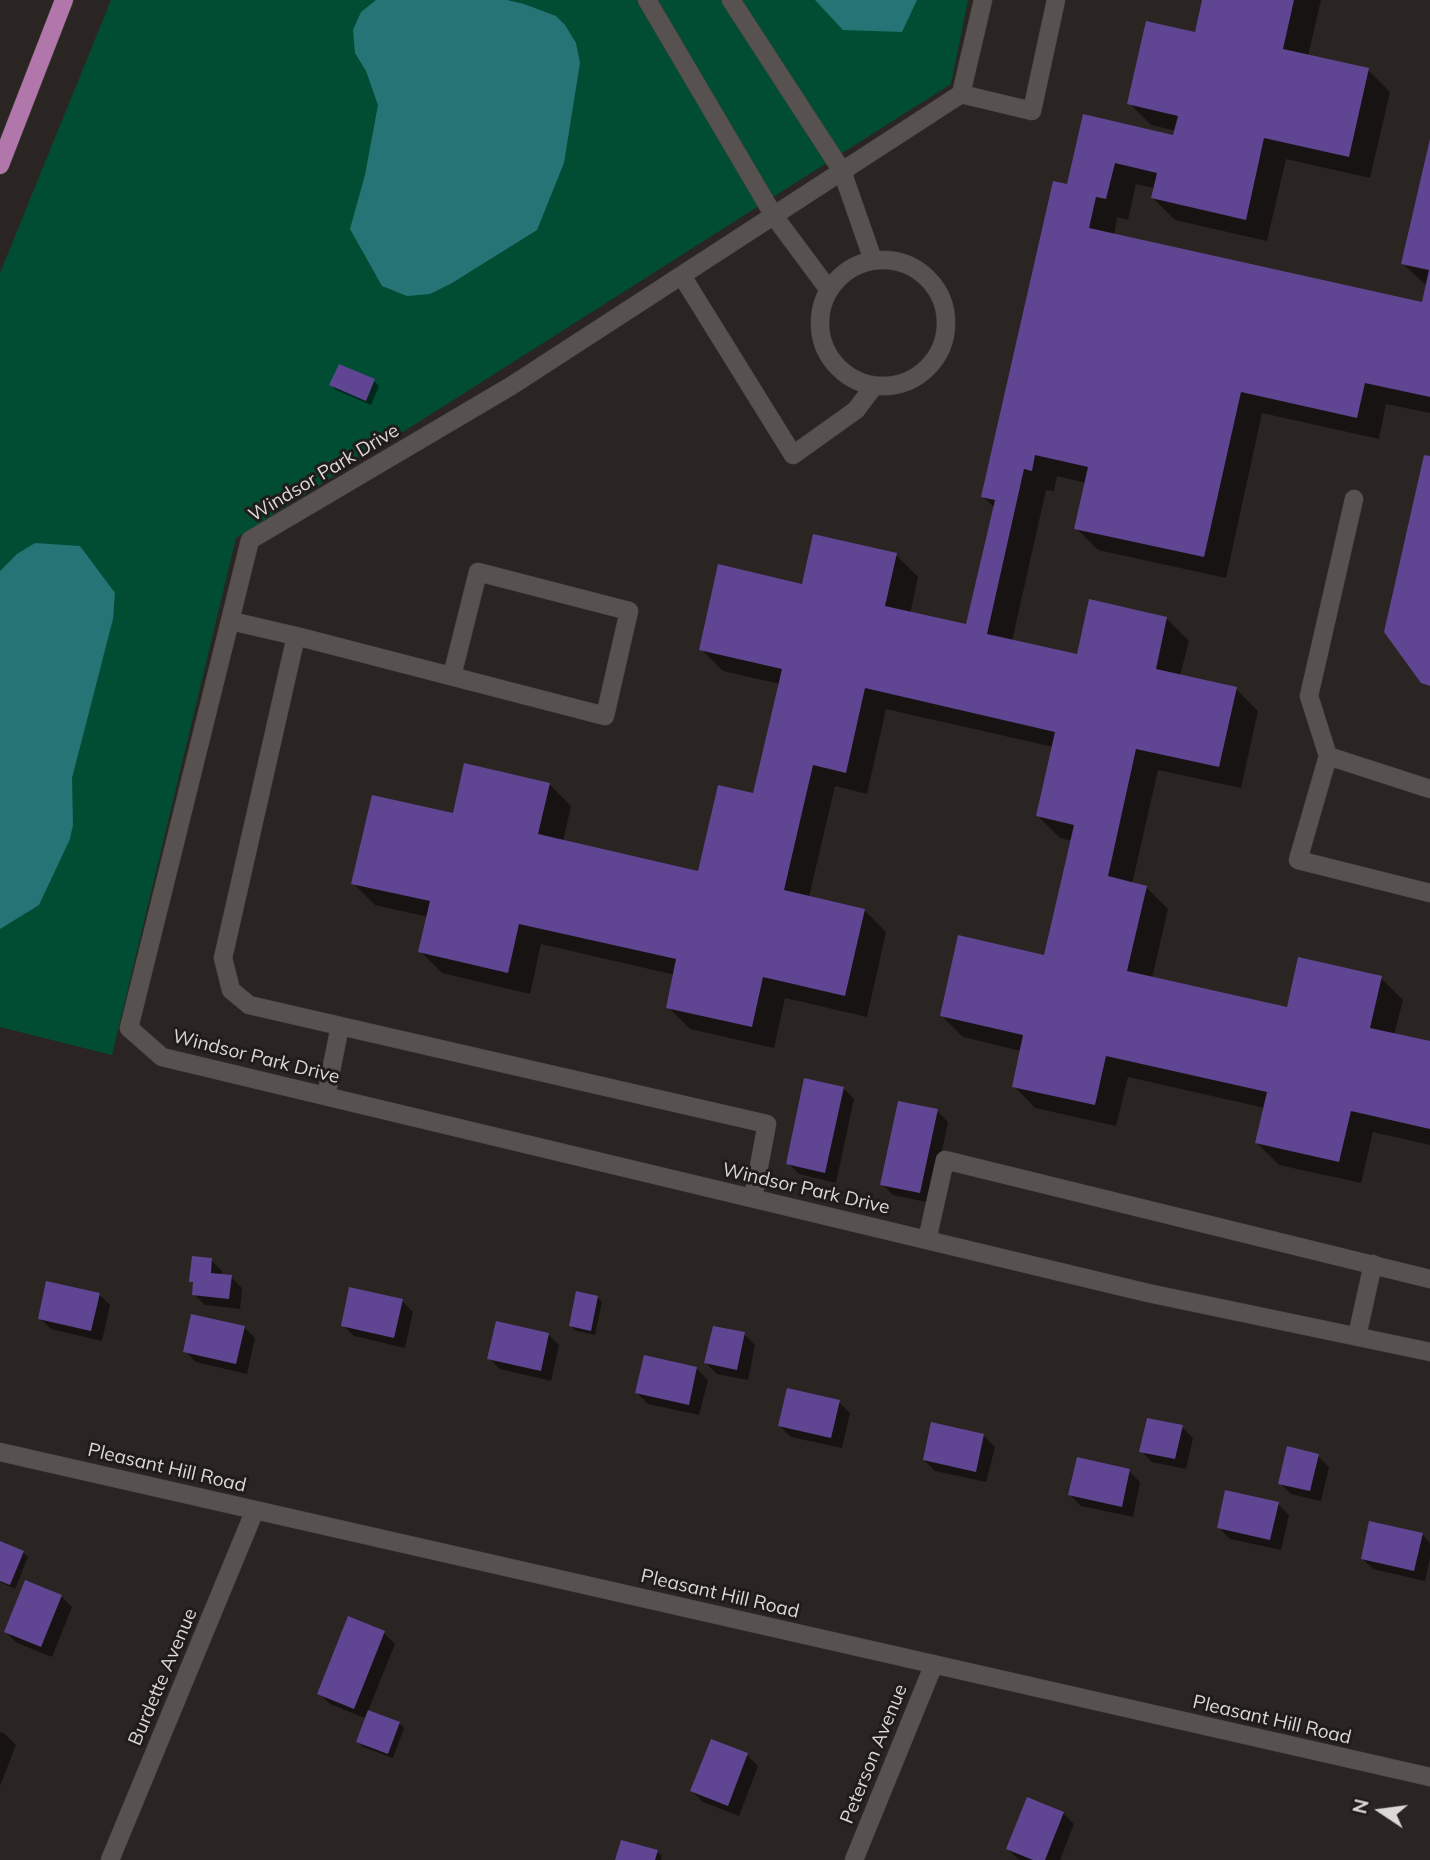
<!DOCTYPE html>
<html>
<head>
<meta charset="utf-8">
<style>
	body { margin:0 }
	#map { position:relative; width:1430px; height:1860px; overflow:hidden; background:#2a2523; font-family:Mulish,sans-serif }
	canvas { display:block }
	.north { position:absolute; left:1346px; top:1776px; width:70px; height:70px; -webkit-text-stroke:5px #201c1a; paint-order:stroke; rotate:283deg; font-size:19px; font-weight:700; line-height:28px; text-align:center; color:#dbd8d6 }
	.north::after { content:''; display:block; margin:auto; width:24px; height:32px; background:#dbd8d6; clip-path:polygon(50% 0,100% 100%,50% 72%,0 100%) }
</style>
</head>
<body>
<div id="map">
<canvas width="1430" height="1860"></canvas>
<div class="north">N</div>
</div>
<script>
const context = document.querySelector('canvas').getContext('2d');
context.lineJoin = 'round';
function fillPath(path, color) { context.fillStyle = color; context.fill(path, 'evenodd'); }
const shape = rows => new Path2D(rows.map(r => 'M' + r).join(''));
function strokePath(path, color, width, dash) { context.strokeStyle = color; context.lineWidth = width; context.lineCap = dash ? 'butt' : 'round'; context.setLineDash(dash || []); context.stroke(path); }
function drawText(font, color, halo, rows, align = 'center') {
  context.font = font + ' Mulish,sans-serif'; context.lineWidth = 6; context.setLineDash([]); context.textBaseline = 'middle'; context.strokeStyle = halo; context.fillStyle = color; for (const [text, x, y, turn = 0] of rows) {
    context.save(); context.translate(x, y); context.rotate((+turn || 0) * Math.PI / 180); context.textAlign = isNaN(turn) ? turn : align; if (halo) context.strokeText(text, 0, 0); context.fillText(text, 0, 0); context.restore();
  }
}
const green = shape([
	[111,0,968,0,951,84,236,538,112,1055,0,1027,0,273]
]);
const water = shape([
	[376,0,507,0,524,4,556,16,565,25,576,43,580,63,564,163,537,230,452,283,430,294,407,296,382,286,350,229,365,175,378,105,366,71,355,53,353,30,361,12],
	[815,0,917,0,902,32,843,30],
	[35,543,80,546,115,593,113,619,72,778,73,825,70,839,39,905,0,929,0,571,17,554]
]);
const shadow = shape([
	[1204,0,1321,0,1308,56,1368,70,1390,92,1370,178,1286,159,1267,241,1175,220,1153,198,1155,188,1136,184,1128,220,1117,217,1114,236,1423,304,1427,286,1403,264,1430,142,1430,413,1386,404,1379,439,1262,413,1226,578,1098,550,1076,528,1086,483,1057,476,1054,491,1046,490,1012,641,1078,656,1090,601,1167,619,1189,641,1180,676,1236,689,1258,711,1241,788,1158,770,1132,884,1146,887,1168,909,1152,978,1288,1009,1381,978,1403,1000,1394,1035,1430,1043,1430,1145,1373,1132,1361,1183,1279,1165,1257,1143,1265,1108,1128,1077,1116,1126,1035,1108,1014,1086,1021,1051,963,1037,941,1015,1045,957,1072,841,1060,838,1038,816,1053,747,886,709,867,794,835,786,809,897,864,910,886,932,867,1017,785,998,774,1048,690,1029,668,1007,675,975,541,944,530,994,442,973,420,951,428,917,375,905,353,883,454,816,549,784,571,806,563,842,700,873,755,795,780,684,723,671,701,649,804,586,896,555,918,577,910,614,968,627,995,508,983,497,1068,186,1084,116,1175,137,1176,131,1151,125,1129,103,1196,34],
	[374,381,379,386,371,405,336,390,331,385],
	[843,1088,854,1099,836,1183,799,1174,788,1163],
	[937,1111,948,1122,931,1203,893,1195,882,1184],
	[211,1260,222,1271,222,1276,231,1277,242,1288,240,1309,205,1305,194,1294,195,1285,191,1281],
	[99,1294,110,1305,102,1341,51,1329,40,1318],
	[597,1297,602,1302,595,1335,576,1331,571,1326],
	[402,1301,413,1312,405,1348,354,1336,343,1325],
	[244,1327,255,1338,247,1374,196,1362,185,1351],
	[548,1334,559,1345,551,1381,500,1369,489,1358],
	[744,1334,755,1345,748,1380,717,1374,706,1363],
	[697,1369,708,1380,699,1415,648,1404,637,1393],
	[839,1402,850,1413,842,1448,791,1437,780,1426],
	[1182,1427,1193,1438,1186,1469,1152,1462,1141,1451],
	[984,1436,995,1447,986,1482,935,1471,924,1460],
	[1318,1456,1329,1467,1321,1501,1291,1494,1280,1483],
	[1129,1471,1140,1482,1133,1517,1081,1506,1070,1495],
	[1278,1504,1289,1515,1281,1550,1230,1539,1219,1528],
	[1422,1534,1430,1543,1430,1558,1425,1581,1373,1569,1362,1558],
	[0,1543,23,1552,28,1557,15,1589,0,1582],
	[61,1596,72,1607,52,1657,17,1643,6,1632],
	[349,1618,384,1633,395,1644,368,1711,399,1723,404,1728,393,1758,363,1747,358,1742,367,1719,330,1704,319,1693],
	[0,1732,5,1734,16,1745,0,1786],
	[747,1755,758,1766,739,1816,703,1802,692,1791],
	[1063,1813,1074,1824,1060,1860,1019,1860,1008,1849],
	[657,1851,662,1856,661,1860,617,1860]
]);
const building = shape([
	[1202,0,1294,0,1283,49,1369,68,1349,157,1264,138,1246,220,1151,198,1157,173,1115,163,1106,199,1096,197,1089,228,1422,302,1429,270,1401,264,1430,139,1430,397,1365,383,1357,418,1241,392,1204,557,1074,529,1088,467,1035,455,1032,471,1024,469,987,634,1077,654,1089,599,1167,617,1156,669,1237,687,1219,767,1136,749,1108,876,1147,886,1127,971,1287,1007,1298,957,1382,976,1370,1028,1430,1041,1430,1129,1351,1111,1339,1162,1255,1143,1267,1092,1106,1056,1095,1105,1012,1087,1023,1035,940,1016,958,935,1044,955,1074,825,1036,816,1055,732,865,688,846,773,813,765,784,890,865,909,845,996,763,977,752,1027,666,1008,676,959,519,924,508,973,418,952,430,901,351,884,372,795,453,813,464,763,550,783,538,834,698,871,718,785,753,793,782,669,699,650,718,564,802,584,813,534,897,553,885,606,966,624,995,500,981,497,1053,181,1067,184,1083,114,1173,135,1178,116,1127,104,1146,21,1195,32],
	[339,364,375,379,366,401,329,385],
	[1424,455,1430,456,1430,686,1421,683,1384,632],
	[804,1078,844,1087,825,1173,786,1164],
	[898,1101,938,1109,920,1193,880,1185],
	[192,1256,212,1258,211,1273,232,1275,229,1299,192,1295,193,1282,189,1282],
	[46,1281,100,1293,91,1331,38,1319],
	[349,1287,403,1299,394,1338,341,1326],
	[576,1291,598,1296,591,1331,569,1326],
	[191,1314,245,1326,236,1364,183,1352],
	[496,1321,549,1333,541,1371,487,1359],
	[713,1326,745,1332,737,1370,704,1363],
	[644,1355,697,1367,689,1405,635,1393],
	[787,1388,840,1400,831,1438,778,1426],
	[1147,1418,1183,1425,1175,1459,1139,1452],
	[931,1422,984,1434,976,1472,923,1460],
	[1287,1446,1319,1454,1310,1491,1278,1484],
	[1077,1457,1130,1469,1122,1507,1068,1495],
	[1225,1490,1279,1502,1270,1540,1217,1528],
	[1369,1521,1423,1533,1414,1571,1361,1559],
	[0,1541,24,1551,10,1585,0,1581],
	[25,1580,62,1595,41,1647,4,1632],
	[348,1616,385,1631,354,1709,317,1694],
	[368,1710,400,1722,388,1754,356,1742],
	[711,1739,748,1753,728,1806,690,1791],
	[1027,1797,1064,1812,1045,1860,1033,1860,1006,1849],
	[621,1840,658,1850,655,1860,615,1860]
]);
const minor = shape([
	[647,0,774,216,829,290],
	[731,0,842,171,873,260],
	[983,0,961,94,511,386,250,540,129,1028,162,1057,1148,1293,1430,1352],
	[961,94,1032,111,1056,0],
	'820 323a63 63 0 1 1 126 0a63 63 0 1 1-126 0Z',
	[682,276,793,455,856,410,874,386],
	[1354,499,1309,696,1328,756,1298,860,1430,893],
	[231,621,296,636,223,958,231,990,249,1005,767,1124,753,1198],
	[296,636,605,716,629,611,478,572,452,676],
	[1328,756,1430,789],
	[326,1096,340,1026],
	[927,1240,945,1160,1430,1279],
	[1357,1336,1373,1264],
	[0,1452,1430,1777],
	[110,1860,255,1510],
	[854,1860,934,1664]
]);
const major = shape([
	[0,165,64,0]
]);
const streetNames = [
	["Windsor Park Drive",324,473,-31],
	["Windsor Park Drive",256,1057,14],
	["Windsor Park Drive",806,1189,13],
	["Pleasant Hill Road",167,1468,13],
	["Pleasant Hill Road",720,1594,13],
	["Burdette Avenue",163,1677,-67],
	["Pleasant Hill Road",1272,1720,13],
	["Peterson Avenue",874,1754,-68]
];
fillPath(green, '#004d33');
fillPath(water, '#277477');
fillPath(shadow, '#0007');
fillPath(building, '#5f4592');
strokePath(minor, '#474341', 19);
strokePath(major, '#474341', 19);
strokePath(minor, '#57514f', 18);
strokePath(major, '#b277aa', 18);
drawText('19px', '#dbd8d6', '#201c1a', streetNames);
</script>
</body>
</html>
